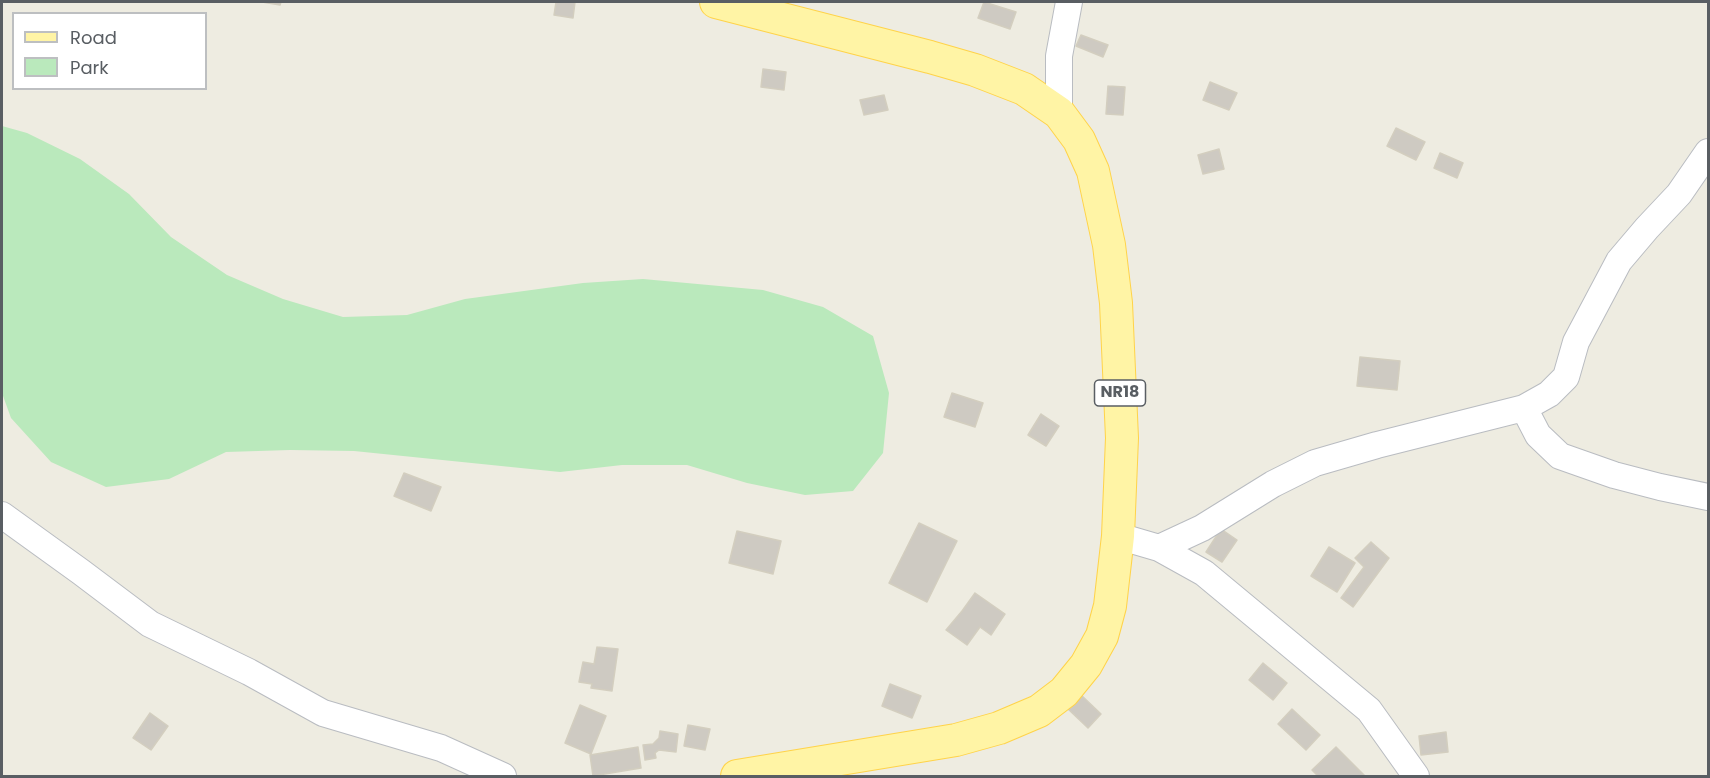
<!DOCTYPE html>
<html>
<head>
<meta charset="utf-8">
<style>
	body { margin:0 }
	#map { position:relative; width:1710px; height:778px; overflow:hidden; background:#eeece1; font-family:Poppins,sans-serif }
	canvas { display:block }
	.frame { position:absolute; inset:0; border:3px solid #595e63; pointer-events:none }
	.legend { position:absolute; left:12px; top:12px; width:195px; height:78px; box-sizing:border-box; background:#fff; border:2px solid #bdbfc1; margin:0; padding:8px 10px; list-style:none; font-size:18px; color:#595e63 }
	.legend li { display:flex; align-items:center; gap:12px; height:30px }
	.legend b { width:30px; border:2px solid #bdbfc1 }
</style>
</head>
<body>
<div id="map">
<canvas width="1710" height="778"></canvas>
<div class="frame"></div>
<ul class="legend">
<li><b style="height:8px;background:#fff4a5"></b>Road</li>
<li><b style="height:16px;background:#bae9bc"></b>Park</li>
</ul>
</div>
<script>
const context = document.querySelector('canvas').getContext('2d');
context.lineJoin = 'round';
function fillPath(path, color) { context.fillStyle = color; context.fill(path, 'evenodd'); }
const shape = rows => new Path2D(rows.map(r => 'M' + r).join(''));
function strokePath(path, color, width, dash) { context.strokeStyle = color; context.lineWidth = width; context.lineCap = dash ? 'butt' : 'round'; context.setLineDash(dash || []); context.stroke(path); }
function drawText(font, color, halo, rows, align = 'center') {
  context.font = font + ' Poppins,sans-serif'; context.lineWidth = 4.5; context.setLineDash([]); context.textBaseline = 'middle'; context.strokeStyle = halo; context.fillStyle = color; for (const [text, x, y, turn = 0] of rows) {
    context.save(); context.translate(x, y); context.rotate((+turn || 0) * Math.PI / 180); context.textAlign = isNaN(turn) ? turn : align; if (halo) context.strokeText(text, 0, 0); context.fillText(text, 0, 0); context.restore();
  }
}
const green = shape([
	[2,126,27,133,80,159,129,194,171,237,227,275,283,299,343,317,407,315,465,299,583,283,643,279,763,290,823,307,873,336,889,393,883,453,853,491,805,495,747,483,687,465,622,465,560,472,354,451,290,450,226,452,169,479,106,487,51,462,11,418,2,393]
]);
const building = shape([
	[262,2,281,2,280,5,262,2],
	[556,2,575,2,573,18,554,15,556,2],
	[984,2,1016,12,1010,29,978,18,984,2],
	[1081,35,1108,45,1103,57,1076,46,1081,35],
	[763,69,786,72,784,90,761,87,763,69],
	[1210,82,1237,93,1229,110,1203,100,1210,82],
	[1108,86,1125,87,1123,115,1106,114,1108,86],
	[884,95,888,110,864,115,860,100,884,95],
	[1396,128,1425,142,1416,160,1387,146,1396,128],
	[1219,149,1224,169,1203,174,1198,155,1219,149],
	[1440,153,1463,163,1457,178,1434,168,1440,153],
	[1360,357,1400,361,1397,390,1357,386,1360,357],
	[952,393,983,403,975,427,944,417,952,393],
	[1041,414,1059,426,1046,446,1028,435,1041,414],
	[404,473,441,487,431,511,394,496,404,473],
	[919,523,957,541,927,602,889,583,919,523],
	[1221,529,1237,540,1222,562,1206,552,1221,529],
	[737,531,781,541,773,574,729,563,737,531],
	[1371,542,1389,558,1353,607,1341,598,1364,567,1355,558,1371,542],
	[1329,547,1355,563,1337,592,1311,576,1329,547],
	[975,593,1005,614,991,635,980,627,967,645,946,630,962,611,975,593],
	[597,647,618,649,612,691,591,688,592,684,579,682,583,662,594,664,597,647],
	[1263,663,1287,683,1273,700,1249,680,1263,663],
	[890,684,921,696,912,718,882,706,890,684],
	[1080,694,1101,714,1088,728,1067,708,1080,694],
	[580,705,606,716,591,754,565,743,580,705],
	[1292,709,1320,735,1306,750,1278,724,1292,709],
	[150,713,168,726,151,750,133,738,150,713],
	[688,725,710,729,705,750,684,746,688,725],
	[660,731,678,734,676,752,659,750,655,753,656,758,645,760,643,745,653,744,659,738,660,731],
	[1446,732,1448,752,1421,755,1419,736,1446,732],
	[638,747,641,768,593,776,590,755,638,747],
	[1336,747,1365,776,1318,776,1312,770,1336,747]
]);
const minor = shape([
	[1059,113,1059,56,1069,2],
	[1524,408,1538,435,1560,456,1614,475,1660,487,1708,497],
	[2,515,81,572,150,624,249,672,323,713,441,748,503,776],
	[1118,536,1159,548,1204,573,1369,710,1416,776],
	[1159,548,1202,528,1273,484,1315,463,1377,445,1524,408,1549,394,1566,377,1576,342,1619,261,1647,228,1679,194,1708,152]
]);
const major = shape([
	[716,2,930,57,975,70,1024,89,1059,113,1079,140,1093,171,1109,245,1116,303,1122,438,1118,536,1110,606,1102,636,1086,665,1064,692,1039,711,999,728,956,740,737,776]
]);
const shields = [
	[1120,393,51]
];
const shieldNames = [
	["NR18",1120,393]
];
fillPath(green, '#bae9bc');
fillPath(building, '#cecac2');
strokePath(building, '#d3cebf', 1.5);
strokePath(minor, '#b9bcc1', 28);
strokePath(major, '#ffd349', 34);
strokePath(minor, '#fff', 26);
strokePath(major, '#fff4a5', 32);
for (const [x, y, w] of shields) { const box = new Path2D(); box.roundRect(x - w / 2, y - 13, w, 26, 4.5); context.fillStyle = '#fff'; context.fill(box); strokePath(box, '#595e63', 1.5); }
drawText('bold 16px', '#595e63', null, shieldNames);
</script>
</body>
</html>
